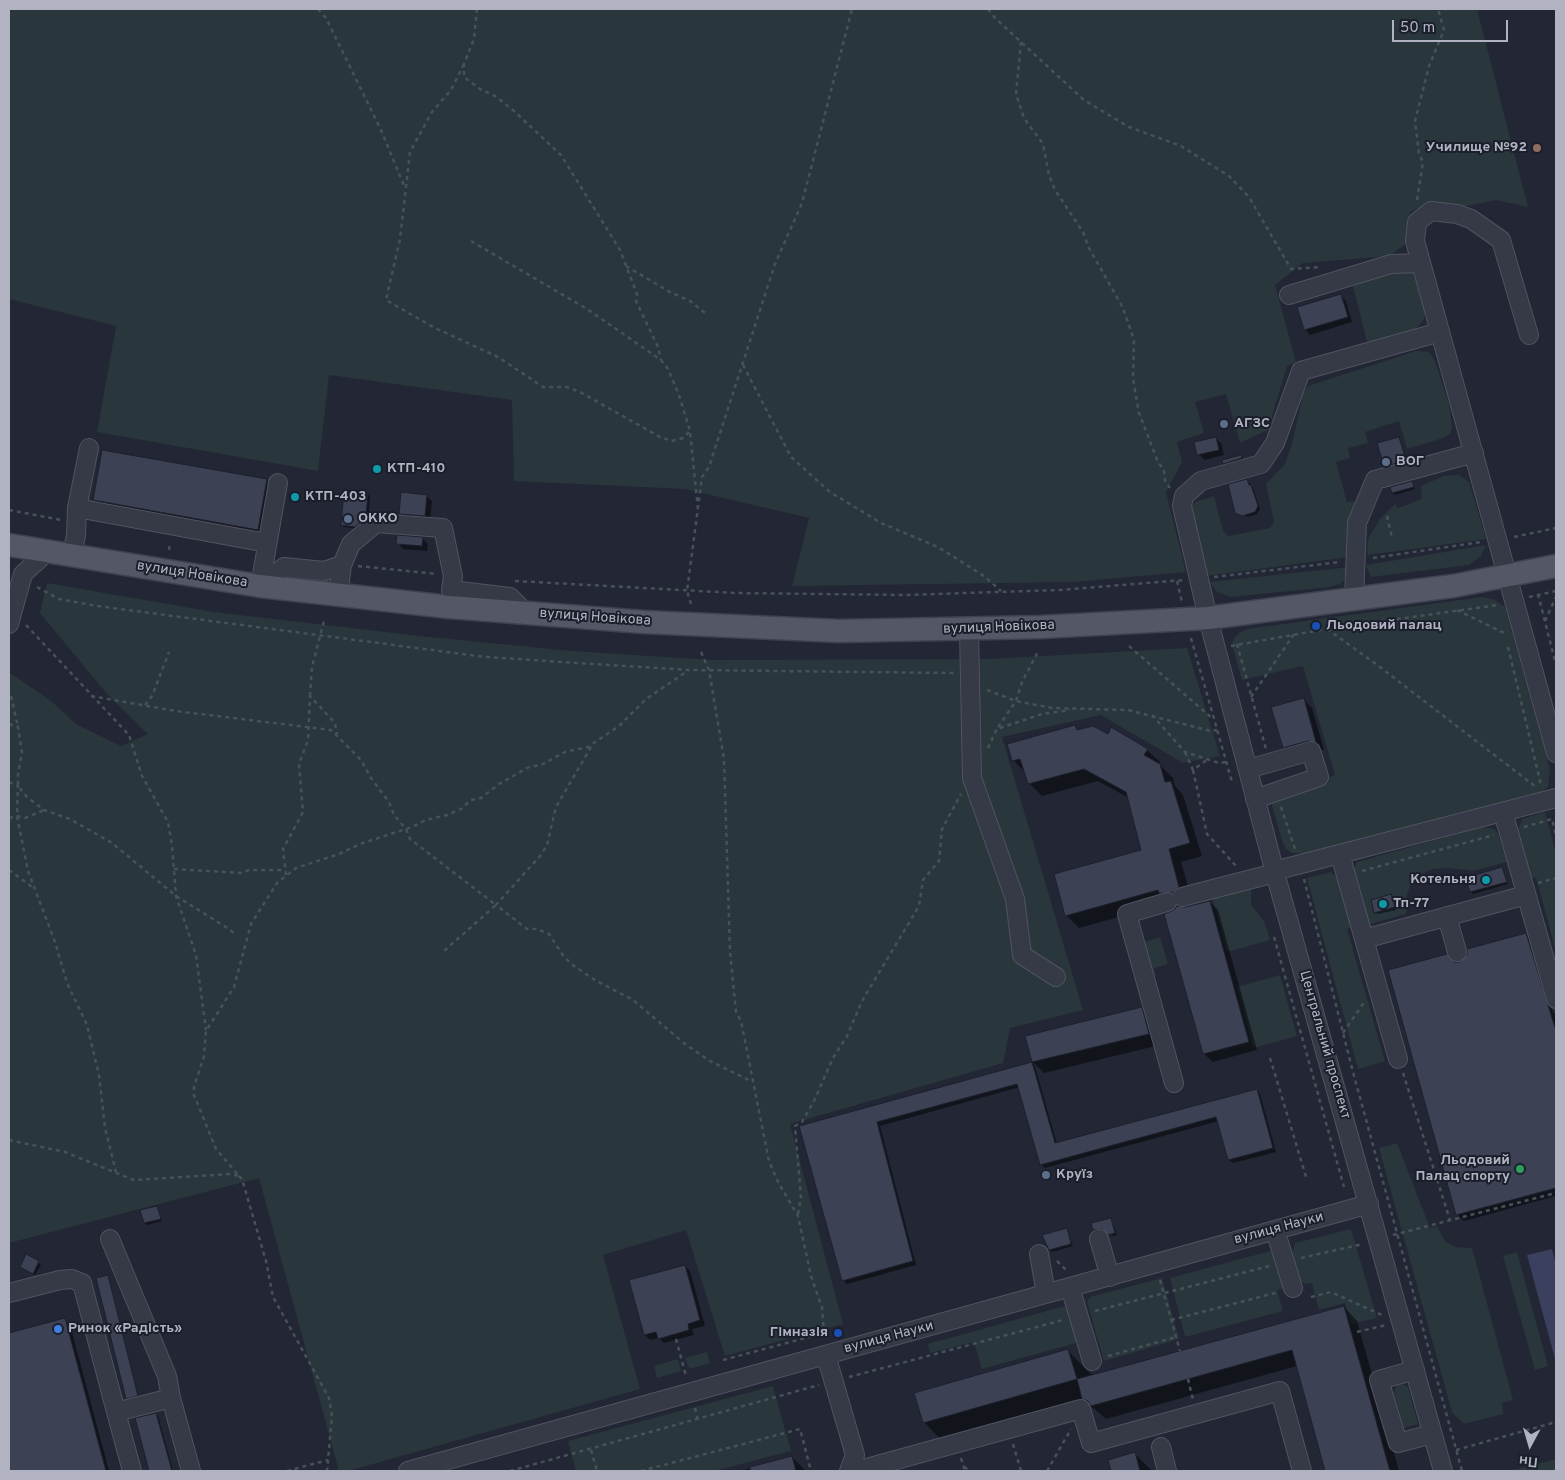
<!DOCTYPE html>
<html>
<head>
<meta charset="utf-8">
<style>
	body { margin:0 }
	#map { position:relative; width:1565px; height:1480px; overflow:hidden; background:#232635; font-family:Overpass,sans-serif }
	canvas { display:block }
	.frame { position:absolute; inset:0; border:10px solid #b1b3c3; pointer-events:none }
	.north { position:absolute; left:1505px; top:1420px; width:50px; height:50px; -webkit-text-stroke:4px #1b1e2b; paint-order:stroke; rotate:186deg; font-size:14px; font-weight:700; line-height:20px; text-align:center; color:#b1b3c3 }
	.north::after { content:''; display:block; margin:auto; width:18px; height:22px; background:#b1b3c3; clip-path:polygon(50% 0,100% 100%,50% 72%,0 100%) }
	.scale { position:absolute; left:1392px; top:20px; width:116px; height:22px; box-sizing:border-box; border:2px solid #b1b3c3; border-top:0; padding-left:6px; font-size:15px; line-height:18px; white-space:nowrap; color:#b1b3c3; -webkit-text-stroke:4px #1b1e2b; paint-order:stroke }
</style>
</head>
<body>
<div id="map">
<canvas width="1565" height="1480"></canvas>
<div class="frame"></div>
<div class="north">Пн</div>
<div class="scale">50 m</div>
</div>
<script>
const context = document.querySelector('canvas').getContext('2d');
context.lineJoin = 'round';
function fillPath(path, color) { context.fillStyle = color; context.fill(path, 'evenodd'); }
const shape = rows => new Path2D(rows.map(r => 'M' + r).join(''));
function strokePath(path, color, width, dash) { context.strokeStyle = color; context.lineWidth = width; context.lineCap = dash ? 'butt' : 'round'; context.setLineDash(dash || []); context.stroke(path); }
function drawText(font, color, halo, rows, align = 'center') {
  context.font = font + ' Overpass,sans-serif'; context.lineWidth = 4; context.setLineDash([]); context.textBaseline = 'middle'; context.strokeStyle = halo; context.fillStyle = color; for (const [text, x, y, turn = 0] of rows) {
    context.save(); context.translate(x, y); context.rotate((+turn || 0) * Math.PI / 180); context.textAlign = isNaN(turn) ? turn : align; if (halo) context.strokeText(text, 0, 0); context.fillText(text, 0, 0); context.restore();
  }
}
const green = shape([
	[9,9,1477,9,1528,207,1496,200,1457,208,1430,203,1410,212,1407,243,1389,256,1303,263,1275,285,1296,362,1287,366,1268,430,1240,443,1226,394,1195,402,1204,433,1177,442,1182,462,1166,492,1186,572,1074,582,792,586,809,518,685,489,514,481,512,400,329,375,318,471,97,432,116,326,9,299],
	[1407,272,1413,274,1417,282,1425,312,1424,320,1409,336,1368,346,1352,282,1386,273],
	[1416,351,1429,352,1435,361,1450,408,1452,428,1450,434,1443,438,1407,449,1399,421,1365,432,1368,443,1348,448,1350,458,1336,462,1347,502,1358,501,1349,557,1205,576,1190,510,1195,502,1214,496,1223,531,1228,536,1270,528,1274,522,1266,484,1285,464,1292,444,1303,394,1308,386],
	[1453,475,1459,475,1469,482,1486,539,1368,555,1367,547,1369,537,1380,519,1395,504,1398,508,1422,499,1421,486,1444,476],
	[1486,545,1480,557,1469,565,1371,577,1366,565],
	[1351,567,1346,579,1340,584,1330,587,1231,597,1216,591,1209,582],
	[47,583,214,612,420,636,571,651,713,660,990,659,1187,648,1220,756,1183,763,1101,715,1002,737,1083,1010,1010,1028,1003,1063,790,1124,843,1324,725,1356,686,1230,603,1255,640,1389,348,1471,339,1471,259,1178,9,1243,10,673,50,700,76,724,121,746,148,734,108,695,40,613],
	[1482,597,1493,599,1505,607,1550,769,1548,787,1542,792,1531,795,1311,854,1292,853,1286,849,1282,841,1270,798,1335,775,1303,666,1242,680,1232,645,1234,638,1239,633,1247,629],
	[1545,812,1556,854,1556,952,1536,877,1528,879,1517,832,1522,819],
	[1482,827,1494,829,1498,834,1507,862,1473,871,1449,868,1434,869,1422,874,1412,882,1407,894,1406,914,1367,925,1353,871,1357,862],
	[1330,872,1338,877,1355,926,1347,929,1385,1061,1358,1069,1307,878],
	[1251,888,1251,905,1264,921,1270,940,1227,952,1212,897],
	[1160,937,1168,964,1154,968,1156,976,1150,974,1139,944],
	[1280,975,1297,1036,1253,1048,1237,987],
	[1397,1143,1430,1228,1437,1226,1445,1241,1455,1247,1472,1248,1513,1400,1502,1403,1503,1414,1464,1424,1452,1412,1379,1148],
	[1351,1229,1377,1318,1351,1324,1345,1303,1319,1310,1312,1283,1305,1284,1299,1280,1292,1256,1295,1243],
	[1270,1251,1274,1252,1288,1287,1277,1290,1283,1311,1185,1337,1170,1278],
	[1517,1252,1548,1366,1535,1370,1503,1256],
	[1162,1278,1179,1339,1104,1361,1087,1302,1090,1297],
	[1072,1304,1083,1341,982,1369,974,1342,930,1353,928,1344],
	[707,1352,710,1363,689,1369,685,1358],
	[678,1359,681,1371,657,1378,654,1366],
	[1400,1383,1408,1387,1418,1424,1404,1428,1394,1393,1396,1386],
	[773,1386,791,1451,714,1471,576,1471,568,1441],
	[1556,1459,1556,1471,1510,1471]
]);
const water = shape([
	[1552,1249,1556,1265,1555,1359,1527,1255]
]);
const shadow = shape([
	[1341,296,1346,301,1352,322,1310,335,1305,329],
	[1215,438,1221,443,1224,455,1204,460,1199,454],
	[1399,438,1408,463,1387,468,1385,466],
	[1241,456,1244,460,1226,465,1224,463],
	[266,480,268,483,260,532,97,502,94,500],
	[1247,480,1253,488,1260,509,1257,514,1248,517,1237,512],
	[1412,482,1415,489,1395,495,1393,492],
	[368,494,370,496,368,520,358,529,344,527,342,525],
	[426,496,432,501,430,521,406,519,400,514],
	[422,538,428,544,427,551,403,549,398,543],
	[1304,700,1312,708,1324,750,1317,749,1292,756,1284,747],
	[1075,726,1079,731,1109,736,1147,750,1160,762,1159,764,1173,778,1175,786,1183,795,1202,856,1181,862,1192,900,1185,906,1173,906,1170,903,1079,928,1066,915,1143,851,1129,798,1098,781,1042,796,1029,783,1026,773,1013,760],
	[1502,868,1508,884,1473,894,1471,892,1467,879],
	[1391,896,1396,910,1378,914,1375,912],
	[1210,902,1218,910,1257,1050,1213,1062,1204,1054,1185,909],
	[1526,934,1533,941,1552,1010,1556,1016,1556,1196,1464,1221,1457,1214,1454,963,1461,963],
	[1141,1009,1153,1020,1160,1045,1044,1073,1034,1063,1057,1144,1257,1090,1260,1094,1276,1152,1233,1163,1229,1160,1219,1121,1045,1168,1041,1164,1020,1087,880,1126,916,1265,847,1284,843,1280,801,1127,1033,1063,1027,1037],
	[157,1207,162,1221,147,1225,145,1223],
	[1111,1219,1117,1235,1112,1236,1105,1231,1097,1232,1094,1230],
	[1067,1230,1073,1246,1052,1252,1050,1250],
	[27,1256,41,1265,35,1275,23,1269],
	[685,1266,690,1271,705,1326,692,1329,694,1335,664,1343,659,1338,650,1340,645,1335],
	[107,1277,139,1398,129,1400,127,1398],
	[1344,1307,1357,1321,1399,1471,1326,1471,1297,1366,1106,1419,1092,1407,949,1448,924,1422,1068,1351,1093,1376],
	[64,1320,70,1325,109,1471,9,1471,9,1335],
	[156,1414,158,1416,173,1471,150,1471,136,1419],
	[1135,1454,1152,1471,1112,1471,1109,1461],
	[792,1457,806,1471,740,1471]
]);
const building = shape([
	[1341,294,1348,317,1304,330,1297,307,1341,294],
	[1216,437,1219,450,1197,455,1194,442,1216,437],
	[1399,437,1406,460,1384,467,1377,443,1399,437],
	[102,450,267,479,258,530,93,500,102,450],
	[1241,455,1242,458,1223,464,1222,460,1241,455],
	[1247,479,1249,485,1251,485,1258,506,1255,512,1242,516,1235,513,1228,484,1247,479],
	[1412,481,1414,487,1392,493,1390,487,1412,481],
	[344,490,368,492,366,518,355,527,341,525,344,490],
	[401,492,427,495,425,516,399,514,401,492],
	[397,535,423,537,422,546,396,544,397,535],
	[1304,698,1316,742,1308,741,1283,748,1271,707,1304,698],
	[1075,725,1077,730,1093,726,1108,734,1111,727,1148,749,1144,755,1160,764,1165,782,1171,781,1190,843,1169,849,1179,887,1172,893,1159,893,1158,890,1065,916,1054,874,1141,850,1126,792,1084,769,1028,784,1020,759,1012,761,1007,744,1075,725],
	[1502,867,1507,882,1470,892,1465,878,1502,867],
	[1391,894,1395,907,1374,913,1371,900,1391,894],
	[1210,901,1249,1042,1203,1054,1164,914,1174,910,1177,906,1185,907,1210,901],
	[1526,933,1556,1031,1556,1188,1456,1215,1388,970,1447,954,1454,962,1460,962,1467,955,1467,949,1526,933],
	[1142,1007,1149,1034,1032,1062,1025,1036,1142,1007],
	[1032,1062,1055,1143,1257,1089,1273,1148,1228,1160,1216,1117,1040,1165,1017,1084,877,1122,913,1261,842,1281,799,1126,1032,1062],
	[157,1206,161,1219,144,1223,140,1210,157,1206],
	[1111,1218,1115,1233,1108,1235,1102,1229,1093,1230,1091,1223,1111,1218],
	[1067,1228,1071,1244,1049,1250,1042,1235,1067,1228],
	[26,1254,39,1261,33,1274,20,1267,26,1254],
	[685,1265,700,1320,688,1324,689,1330,658,1339,656,1332,644,1335,629,1280,685,1265],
	[108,1275,138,1396,126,1399,96,1278,108,1275],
	[1344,1306,1390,1471,1325,1471,1292,1350,1091,1406,1088,1401,1082,1399,1077,1379,1344,1306],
	[65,1318,106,1471,9,1471,9,1333,65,1318],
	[1068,1349,1077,1379,923,1423,914,1393,1068,1349],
	[156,1413,172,1471,149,1471,135,1418,156,1413],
	[1135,1452,1140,1471,1111,1471,1108,1460,1135,1452],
	[792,1456,796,1471,750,1471,750,1467,792,1456]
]);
const path = shape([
	[318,9,326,18,381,130,405,188],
	[477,9,474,39,464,64,464,77,480,89,495,96,514,111,561,155,620,250,637,294,636,301,658,347,661,360],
	[988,9,995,18,1084,100,1129,127,1181,146,1229,176,1249,197,1291,269,1322,267],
	[1021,42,1016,94,1024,118,1043,144,1049,175,1055,190,1083,232,1089,248,1123,308,1134,340,1133,379,1139,413,1158,462,1164,470,1165,481,1170,488],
	[464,64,451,90,432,112,410,152,400,239,386,300,433,327,498,357,543,387,567,387,580,392,660,437,672,441,683,438,690,431],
	[1417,200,1423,162,1419,154,1415,121,1429,66,1444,30,1438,9],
	[471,241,587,309,661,360,668,369,679,395,690,431,698,510],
	[626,266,670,292,690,301,705,313],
	[743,365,791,457,830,492,881,523,938,547,984,576,1001,591],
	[293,494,301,495],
	[9,510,61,520],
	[1387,516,1392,538],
	[1514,537,1556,528],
	[169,550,170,542],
	[1373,558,1481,542],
	[358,566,437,574],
	[1214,577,1340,562],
	[515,581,736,593,904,595,1060,590,1184,580],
	[1177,581,1182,602],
	[37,587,59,599,97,606,485,657,689,670,954,673],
	[1538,594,1556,665],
	[1529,597,1556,591],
	[691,604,687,591,702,477,709,467,775,264,802,203,852,9],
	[1457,610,1506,634],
	[1545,621,1556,597],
	[26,625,129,735,142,776,168,822,172,846,176,896,196,955,206,1030],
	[1327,629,1376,664,1536,787],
	[1191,638,1232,782],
	[1237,644,1266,749],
	[1129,646,1213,719],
	[1231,646,1326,629,1498,605],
	[1508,647,1541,785],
	[701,652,709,670,724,759,730,952,736,1012,741,1021,769,1161,778,1182,798,1216,811,1276,822,1308,824,1333],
	[987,690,1016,701,1052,708,1128,710,1211,731,1217,730],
	[9,692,9,690],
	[11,696,18,727],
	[91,696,176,711,331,730,361,760,371,778,389,802,394,815,406,829,410,839,496,905,444,951],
	[310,696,312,667,324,621],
	[1251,697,1294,634],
	[145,705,152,696,169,652],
	[1152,715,1185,752,1219,763,1226,762],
	[9,724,18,727,22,753,18,773,18,786,27,797,44,810,70,819,112,843,176,896,229,929,236,935],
	[998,727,1016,701,1022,682,1039,650],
	[591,747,556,807,547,845,541,855,496,905,527,929,537,929,549,934,564,957,574,966,595,980,633,1000,685,1044,710,1061,753,1082],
	[988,748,997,729,1042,714,1070,710],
	[1185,752,1193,770,1208,759],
	[1193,770,1207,834,1236,866],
	[9,782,18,786,17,816,28,871,55,942,67,983,87,1025,99,1075,105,1128,116,1172],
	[1281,807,1295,849],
	[9,818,17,816,25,818,44,810],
	[1524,827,1552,819,1556,835],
	[174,869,242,873,249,870,285,870],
	[9,870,35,889],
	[1362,871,1494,835],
	[286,875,283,849,303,812,299,764,308,740,310,696,335,723,337,734],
	[1304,879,1353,1072,1462,1471],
	[1538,883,1556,878],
	[1274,937,1344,1187],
	[1343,1033,1365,1001],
	[1270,1058,1307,1180],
	[1403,1073,1450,1220],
	[9,1140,65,1152,134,1180,228,1174,239,1176,216,1149,194,1095,194,1087,204,1056,206,1031,234,987,251,924,277,883,296,868,339,854,360,844,412,827,426,820,447,815,461,809,471,800,481,798,499,784,529,767,541,765,565,752,588,747,619,726,646,699,689,670],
	[239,1176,242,1179,266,1261,273,1297,329,1398,332,1416,327,1471],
	[798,1214,801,1198,795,1126,802,1122,814,1101,833,1058,847,1036,862,1001,919,906,923,880,939,861,942,829,961,794],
	[1393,1235,1556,1193],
	[1301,1258,1363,1244],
	[1057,1261,1067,1271],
	[1160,1280,1180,1351],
	[1311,1297,1331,1292,1382,1315],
	[1095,1311,1269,1266],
	[1171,1320,1279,1292],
	[1357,1332,1386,1325],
	[676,1339,686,1376],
	[1108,1356,1176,1337],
	[723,1360,824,1333,826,1340],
	[849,1377,1063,1320],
	[1188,1379,1193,1400],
	[695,1408,698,1420],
	[1013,1444,1021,1471],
	[591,1450,597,1471],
	[1456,1450,1556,1422],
	[961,1458,965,1471],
	[964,1467,971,1471],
	[287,1471,328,1460],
	[510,1471,819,1385],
	[641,1471,800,1429,811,1471],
	[1047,1471,1071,1429]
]);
const minor = shape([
	[1289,295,1391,264,1421,263],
	[1440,332,1301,371,1275,443,1261,464,1201,481,1184,496,1182,506,1208,618,1275,873,1443,1471],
	[1529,335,1501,240,1471,219,1457,214,1431,211,1417,222,1415,241,1556,753],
	[77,508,267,543],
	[72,555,76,535,77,508,89,448],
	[260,586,278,483],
	[260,586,284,567,324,571,342,565],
	[338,595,342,565,351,544,376,523,443,528,453,576,451,590,510,597,527,614],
	[1354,599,1357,523,1375,480,1474,453],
	[9,624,23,574,48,551],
	[969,630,972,778,1015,899,1022,955,1056,977],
	[1248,769,1311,751,1319,777,1255,799],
	[1503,812,1556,999],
	[1340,854,1398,1059],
	[1274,871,1556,798],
	[1182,897,1275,873],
	[1167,902,1127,914,1174,1083],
	[1447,916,1457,952],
	[1364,939,1526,895],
	[1275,1230,1293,1288],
	[110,1239,167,1376,171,1398],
	[1099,1239,1110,1277],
	[1039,1254,1046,1294],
	[1070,1287,1092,1361],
	[9,1293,60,1280,72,1279,82,1283,116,1412],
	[826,1355,855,1455,849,1471],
	[1415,1370,1379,1380,1398,1443,1432,1434],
	[1161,1447,1167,1471],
	[132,1471,116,1412,171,1398,191,1471],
	[408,1471,1369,1204],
	[856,1471,1081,1409,1091,1443,1280,1391,1302,1471]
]);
const major = shape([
	[9,545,260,586,449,607,644,622,839,631,1041,627,1208,618,1453,586,1556,566]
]);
const markers = [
	[1537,148,5,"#8d6e63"],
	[1224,424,5,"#5c6f8a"],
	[1386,462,5,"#5c6f8a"],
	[377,469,5,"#0f9aa8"],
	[295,497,5,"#0f9aa8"],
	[348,519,5,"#5c6f8a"],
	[1316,626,5,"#1a4fb4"],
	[1486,880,5,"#0f9aa8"],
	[1383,904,5,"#0f9aa8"],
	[1520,1169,5,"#2e9e5b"],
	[1046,1175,5,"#5c6f8a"],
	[58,1329,5,"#3f7fe0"],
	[838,1333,5,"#1a4fb4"]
];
const poiNames = [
	["Училище №92",1527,148,"right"],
	["АГЗС",1234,424],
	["ВОГ",1396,462],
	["КТП-410",387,469],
	["КТП-403",305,497],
	["ОККО",358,519],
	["Льодовий палац",1326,626],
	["Котельня",1476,880,"right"],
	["Тп-77",1393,904],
	["Льодовий",1510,1161,"right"],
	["Палац спорту",1510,1177,"right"],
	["Круїз",1056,1175],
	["Ринок «Радість»",68,1329],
	["Гімназія",828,1333,"right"]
];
const streetNames = [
	["вулиця Новікова",192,575,9],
	["вулиця Новікова",595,618,4],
	["вулиця Новікова",999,628,-2],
	["Центральний проспект",1324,1045,74],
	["вулиця Науки",1279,1229,-15],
	["вулиця Науки",889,1338,-15]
];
fillPath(green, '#29363b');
fillPath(water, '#3a405d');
fillPath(shadow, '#0007');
fillPath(building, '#3c4153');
strokePath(building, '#1d202d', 1);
strokePath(minor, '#515361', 20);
strokePath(major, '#3f4250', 25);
strokePath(path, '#465258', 2.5, [4, 4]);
strokePath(minor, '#363946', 18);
strokePath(major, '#545866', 22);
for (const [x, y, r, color] of markers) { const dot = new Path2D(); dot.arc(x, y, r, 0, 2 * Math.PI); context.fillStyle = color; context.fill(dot); strokePath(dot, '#1b1e2b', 2); }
drawText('bold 14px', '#b1b3c3', '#1b1e2b', poiNames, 'left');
drawText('14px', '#b1b3c3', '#1b1e2b', streetNames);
</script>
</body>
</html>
